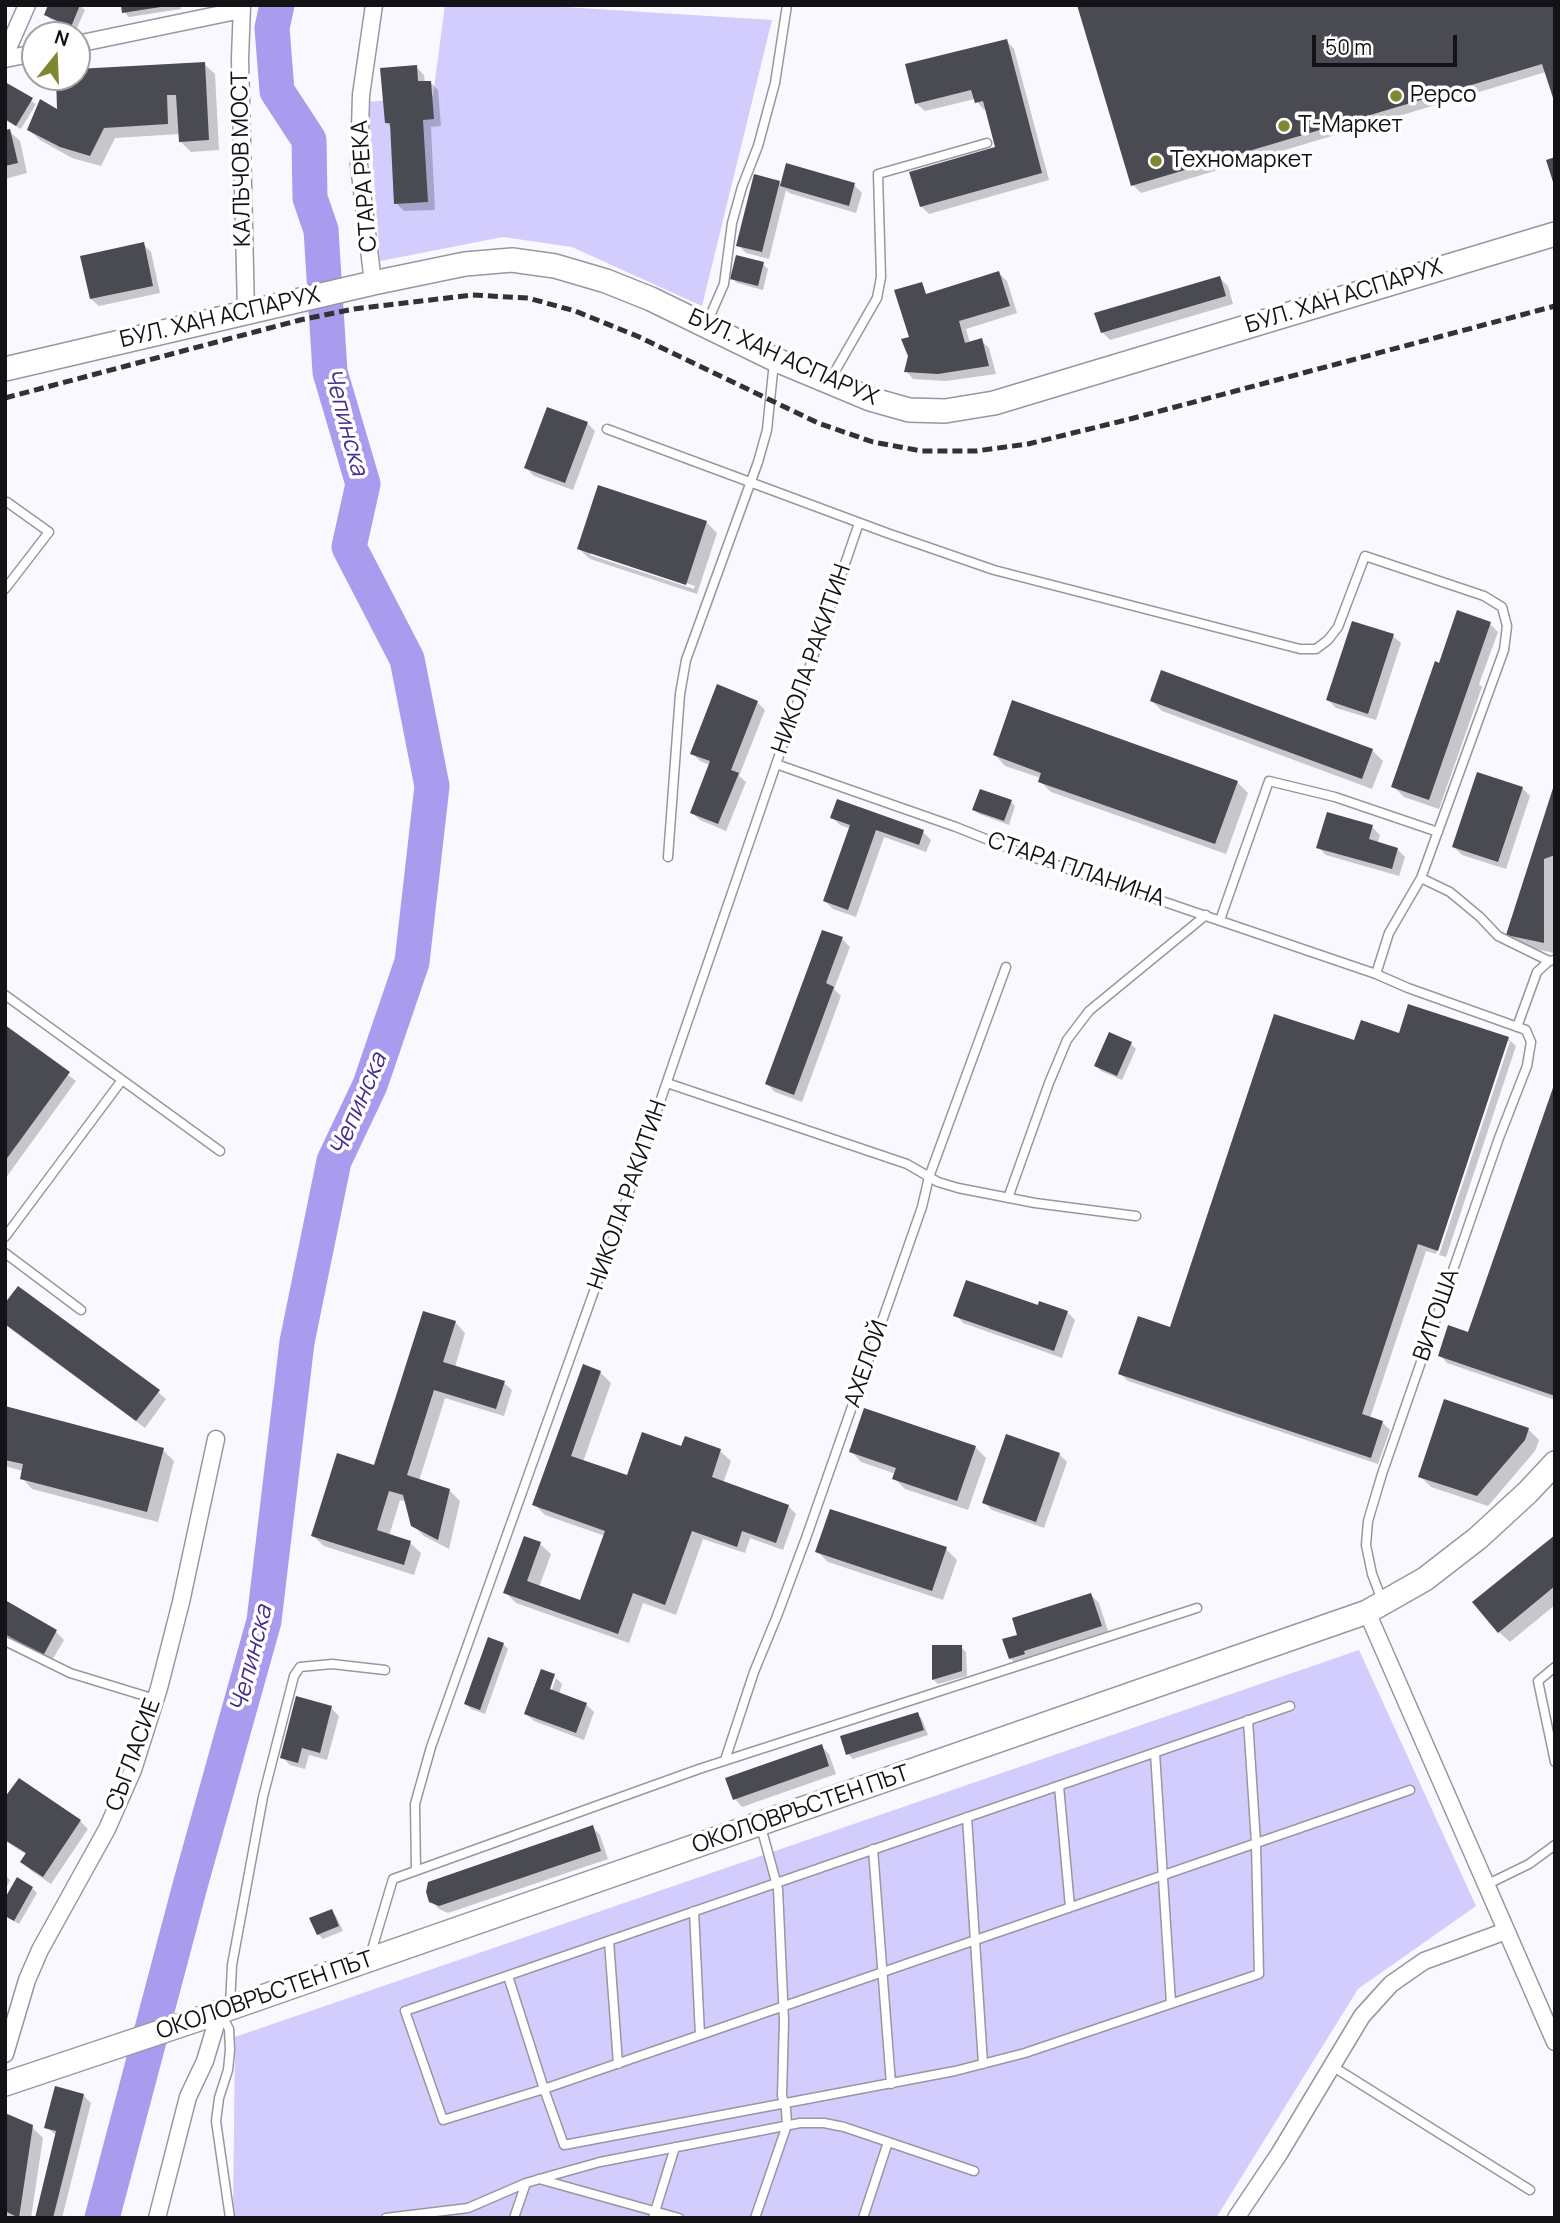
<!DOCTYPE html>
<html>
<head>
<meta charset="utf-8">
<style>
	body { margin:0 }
	#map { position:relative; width:1560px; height:2223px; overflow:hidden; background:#f8f8fe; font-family:Manrope,sans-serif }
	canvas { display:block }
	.frame { position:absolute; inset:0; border:7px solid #131216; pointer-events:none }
	.north { position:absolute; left:21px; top:21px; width:70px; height:70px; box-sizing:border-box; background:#fff; border:2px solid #a1a0a2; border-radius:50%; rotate:18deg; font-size:19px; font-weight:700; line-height:28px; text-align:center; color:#131216 }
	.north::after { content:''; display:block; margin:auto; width:24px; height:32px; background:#818630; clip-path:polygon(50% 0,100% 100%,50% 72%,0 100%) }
	.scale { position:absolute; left:1312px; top:35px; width:145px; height:32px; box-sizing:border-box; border:4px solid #131216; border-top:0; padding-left:9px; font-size:21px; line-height:24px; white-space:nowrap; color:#131216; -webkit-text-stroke:5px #fff; paint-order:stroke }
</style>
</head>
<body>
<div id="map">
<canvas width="1560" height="2223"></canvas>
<div class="frame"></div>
<div class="north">N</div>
<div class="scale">50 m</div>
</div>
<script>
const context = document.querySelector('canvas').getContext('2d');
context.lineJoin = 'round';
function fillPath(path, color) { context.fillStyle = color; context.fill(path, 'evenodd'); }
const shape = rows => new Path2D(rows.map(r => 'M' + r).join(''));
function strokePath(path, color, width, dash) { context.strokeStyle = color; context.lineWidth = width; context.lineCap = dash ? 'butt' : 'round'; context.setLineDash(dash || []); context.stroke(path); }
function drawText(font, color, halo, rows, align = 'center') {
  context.font = font + ' Manrope,sans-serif'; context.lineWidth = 7; context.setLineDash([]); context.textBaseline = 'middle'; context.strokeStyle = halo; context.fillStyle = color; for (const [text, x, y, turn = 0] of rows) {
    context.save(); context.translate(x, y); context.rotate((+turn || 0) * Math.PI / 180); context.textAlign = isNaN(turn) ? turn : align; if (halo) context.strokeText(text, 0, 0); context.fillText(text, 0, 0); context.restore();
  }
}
const green = shape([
	[445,5,532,5,772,20,702,306,572,247,503,237,380,261,368,102,433,96],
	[1359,1650,1476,1906,1358,1989,1216,2218,233,2218,235,2037]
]);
const shadow = shape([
	[49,5,80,5,85,10,76,30,50,19,46,14],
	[122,5,180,5,181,9,129,17,124,12],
	[1555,5,1546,72,1141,193,1133,185],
	[1007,41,1014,49,1049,180,929,214,921,206,997,148,987,109,984,110,975,99,925,111,917,104],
	[204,64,215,74,219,150,191,152,180,141,180,134,115,138,101,166,72,158,40,140,29,130,59,112,57,77,77,77,77,70],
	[416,67,424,75,425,83,430,82,438,90,441,126,431,127,435,210,404,211,396,203,392,128,386,122],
	[5,84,36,104,21,129,5,120],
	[9,131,20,141,27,173,5,179,5,132],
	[779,182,782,185,854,185,862,193,856,213,789,193,786,190,769,259,746,253,738,245],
	[143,244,151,252,160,293,99,306,91,299],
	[763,264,768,269,763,290,737,283,732,278],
	[999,273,1007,281,1017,313,966,329,970,343,981,340,989,348,996,374,946,381,913,379,906,371,922,284,926,295],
	[1220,278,1228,286,1233,304,1110,340,1102,332],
	[587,423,595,431,573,490,534,476,526,468],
	[706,522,717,533,697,594,590,559,579,549],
	[590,551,695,586,694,589,590,555],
	[1490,624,1498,632,1479,684,1482,687,1439,809,1404,797,1393,786,1446,667],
	[1393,636,1401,643,1376,720,1336,708,1328,700],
	[1152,701,1372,750,1383,761,1372,789,1162,711],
	[757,702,765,710,739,776,746,782,726,831,700,820,692,813,710,765,700,761,692,753],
	[995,755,1237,782,1248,793,1226,854,1051,792,1040,781,1041,778,1005,766],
	[1522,788,1530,796,1506,869,1462,855,1454,847],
	[1555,790,1554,870,1554,953,1518,945,1508,935],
	[1011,802,1015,806,1009,825,979,814,974,809],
	[832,817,923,832,931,840,926,852,884,837,856,917,833,909,825,901,851,829,840,825],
	[1372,827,1380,835,1377,844,1397,849,1405,857,1399,876,1326,855,1318,847],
	[842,939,850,947,834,989,841,996,802,1102,775,1092,767,1084],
	[5,1028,76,1081,5,1179],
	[1400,1035,1508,1039,1516,1046,1446,1257,1439,1255,1510,1041,1506,1041,1436,1254,1426,1251,1370,1418,1382,1422,1390,1430,1378,1464,1128,1381,1120,1374,1171,1329,1355,1042],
	[1131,1044,1136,1049,1122,1080,1101,1071,1096,1066],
	[1555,1086,1555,1400,1447,1363,1440,1355,1469,1334],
	[5,1306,158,1392,166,1399,145,1428,5,1325],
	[1067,1312,1075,1320,1062,1358,963,1323,956,1315],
	[455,1322,465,1333,455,1367,504,1383,512,1390,504,1416,445,1398,419,1481,449,1490,460,1501,449,1549,424,1536,413,1525,407,1502,400,1500,389,1536,410,1543,421,1553,414,1575,324,1546,313,1536,376,1467],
	[600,1372,611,1383,583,1462,628,1478,682,1448,720,1451,731,1461,723,1483,788,1506,796,1514,783,1550,750,1538,745,1553,703,1539,676,1615,643,1603,629,1643,516,1603,505,1592,540,1544,551,1554,539,1587,581,1602,605,1536,545,1515,534,1504],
	[5,1408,163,1450,174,1461,158,1522,32,1489,22,1478,23,1471,5,1466],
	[1528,1429,1539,1440,1535,1451,1488,1506,1431,1487,1420,1476],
	[975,1447,986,1458,968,1510,905,1489,894,1478,896,1474,861,1462,851,1451],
	[1059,1454,1067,1462,1044,1528,992,1510,984,1502],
	[1555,1537,1555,1605,1510,1642,1499,1632],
	[946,1549,957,1560,943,1600,828,1562,817,1551],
	[1091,1595,1099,1603,1109,1634,1018,1666,1010,1658,1019,1636],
	[5,1602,56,1632,64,1640,51,1662,5,1635],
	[503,1644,508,1649,485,1714,471,1709,466,1704],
	[934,1647,961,1647,966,1652,967,1676,938,1684,934,1680],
	[542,1671,556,1678,552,1678,545,1696,549,1698,556,1678,562,1684,559,1694,586,1704,594,1712,584,1740,534,1721,526,1714],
	[331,1708,339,1716,327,1760,309,1755,305,1769,290,1765,282,1757],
	[917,1714,922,1719,928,1735,853,1759,848,1754],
	[821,1746,829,1754,836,1774,742,1807,735,1799],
	[5,1800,80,1821,88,1829,51,1884,30,1870,22,1862,27,1855,5,1841],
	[592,1827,600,1835,608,1859,448,1913,439,1909,431,1901],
	[5,1875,10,1880,5,1891],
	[32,1888,37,1893,19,1924,5,1916,5,1902],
	[331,1911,336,1916,343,1931,323,1939,318,1934],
	[83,2095,91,2103,62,2218,37,2218,56,2135,46,2127],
	[5,2115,32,2127,43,2138,31,2218,10,2218,5,2215]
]);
const river = shape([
	[102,2218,191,1882,264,1621,297,1342,334,1161,370,1085,412,962,432,786,407,659,349,547,363,484,330,372,321,230,310,198,309,140,277,91,272,28,277,5]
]);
const building = shape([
	[48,5,80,5,71,27,44,15],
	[121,5,167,5,167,6,122,13],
	[1077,5,1555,5,1555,104,1542,64,1131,186],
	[1007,39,1042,173,920,207,909,172,995,147,983,101,975,103,971,90,915,104,905,64],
	[205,62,209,140,179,142,176,95,167,95,168,124,104,128,90,156,60,147,27,130,40,99,57,109,56,77,77,77,77,69],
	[417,65,418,81,431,81,434,119,423,120,428,202,394,204,390,123,385,123,380,68],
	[5,82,33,98,16,126,5,119],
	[10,129,18,163,5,166,5,130],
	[1555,157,1555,185,1554,185,1546,160],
	[786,163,855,183,849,206,780,186],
	[754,174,780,181,762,252,736,246],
	[144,242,153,286,90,299,80,256],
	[736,255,764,262,758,286,730,279],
	[999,271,1010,306,959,321,965,343,982,338,989,366,938,374,904,372,908,356,901,339,909,337,894,290,922,282,926,294],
	[1220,276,1226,296,1101,333,1094,313],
	[547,407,588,422,565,483,524,468],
	[598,485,707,521,686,585,577,549],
	[1457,610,1491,622,1429,800,1391,787,1435,661,1439,663],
	[1352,621,1394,634,1368,714,1326,700],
	[1161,670,1373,749,1362,779,1150,701],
	[717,684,758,701,731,770,739,773,718,824,690,813,710,761,690,754],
	[1012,700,1238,781,1215,844,1038,782,1041,773,993,755],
	[1477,772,1523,787,1498,862,1452,847],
	[1554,785,1555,855,1544,859,1544,943,1506,935],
	[980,789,1012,800,1004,821,972,810],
	[837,799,924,830,919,845,876,830,848,910,823,901,850,825,830,818],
	[1327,812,1373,825,1369,839,1398,848,1392,869,1316,848],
	[822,930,843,937,826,983,834,987,794,1095,765,1084],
	[1408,1004,1509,1037,1438,1251,1418,1244,1362,1414,1383,1421,1371,1458,1118,1374,1138,1316,1170,1327,1274,1014,1354,1040,1361,1020,1399,1033],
	[5,1025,70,1072,5,1161],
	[1109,1032,1132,1042,1117,1076,1094,1066],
	[1555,1082,1555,1396,1438,1356,1448,1325,1468,1332],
	[966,1280,1038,1305,1039,1301,1068,1311,1054,1351,953,1316],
	[18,1286,160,1390,136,1421,5,1324,5,1303],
	[423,1311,456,1321,443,1362,505,1381,496,1409,434,1390,407,1475,450,1489,438,1540,411,1526,403,1495,389,1491,377,1530,411,1541,404,1565,311,1536,337,1453,374,1465],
	[583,1364,601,1371,571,1456,627,1475,642,1432,681,1446,685,1436,721,1449,712,1477,789,1505,776,1543,742,1531,737,1547,692,1531,665,1605,633,1593,618,1634,503,1593,524,1536,541,1542,527,1581,580,1600,605,1531,532,1505],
	[1444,1399,1529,1428,1525,1440,1477,1496,1418,1477],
	[5,1406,164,1448,147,1512,20,1479,23,1464,5,1460],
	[864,1408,976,1446,957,1501,892,1479,896,1468,849,1452],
	[1006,1434,1060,1453,1036,1522,982,1503],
	[830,1509,947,1547,932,1591,815,1552],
	[1555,1535,1555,1586,1498,1633,1472,1602],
	[1091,1593,1102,1626,1024,1651,1025,1654,1009,1659,1002,1639,1017,1635,1012,1618],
	[5,1600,57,1630,43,1656,5,1634],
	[488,1637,504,1643,480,1710,464,1704],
	[932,1645,962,1645,962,1671,932,1680],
	[541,1669,555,1674,550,1689,587,1703,576,1733,524,1714],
	[296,1696,332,1706,320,1753,302,1748,298,1763,280,1758],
	[918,1712,924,1730,846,1755,840,1736],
	[822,1744,829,1766,733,1800,725,1778],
	[19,1778,81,1820,43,1877,20,1862,26,1853,5,1840,5,1797],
	[593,1825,601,1851,439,1906,429,1902,426,1892,428,1882],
	[17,1877,33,1887,14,1921,5,1916,5,1898],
	[332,1909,339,1926,317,1935,309,1918],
	[55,2086,84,2094,53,2218,35,2218,56,2131,44,2128],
	[5,2113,33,2125,19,2218,5,2211]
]);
const lane = shape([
	[707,323,724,284,732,223,742,187,758,146,775,83,787,5],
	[830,380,877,298,881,277,878,174,987,143],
	[607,429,887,533,994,570,1300,649,1316,649,1328,640,1338,627,1365,556,1484,596,1502,607,1507,626,1504,650,1421,878,1389,933,1376,974],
	[5,503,7,502,49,532,5,589],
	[776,764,956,827,1021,853,1376,974,1408,988,1526,1030,1531,1042,1527,1066,1499,1138,1382,1474,1368,1521,1366,1545,1372,1574,1382,1600],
	[668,857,680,694,686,660,758,462,767,430,774,362],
	[1421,878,1450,892,1480,917,1498,936,1549,961],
	[1220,920,1269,781,1335,797,1438,832],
	[5,995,220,1151],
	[1517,1027,1537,972,1549,961,1555,960],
	[667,1083,907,1164,938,1182,958,1188,1035,1203,1136,1216],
	[1008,1198,1049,1083,1067,1040,1089,1011,1206,915],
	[5,1237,122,1080],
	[5,1253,81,1310],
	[5,1641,70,1673,155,1699],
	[1555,1667,1538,1681,1555,1762],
	[1248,1720,1256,1843,1259,1974,1025,2053,955,2071,564,2145,544,2089,443,2120,405,2011,1290,1706],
	[1155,1753,1171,2003],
	[725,1760,754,1672,777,1616,806,1538,922,1207,929,1177,1006,967],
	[1059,1786,1070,1907],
	[967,1817,983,2064],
	[873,1849,891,2084],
	[416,1870,415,1804,431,1747,618,1224,859,523],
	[1486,1885,1529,1864,1555,1845],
	[694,1911,700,2035],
	[609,1941,618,2064],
	[370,1956,393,1879,699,1769,1197,1608],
	[508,1976,544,2089,1410,1790],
	[230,2005,232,1965,263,1797,294,1676,300,1667,332,1664,385,1670],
	[221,2014,229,2029,230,2050,228,2070,219,2098,216,2121,230,2218],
	[1332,2066,1530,2190],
	[539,2179,679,2218],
	[386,2218,468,2208,526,2183,557,2174,600,2162,800,2123,824,2123,844,2127,974,2171],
	[514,2218,526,2183],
	[653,2218,675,2147],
	[755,2218,787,2125,786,2109,782,2096,784,2021,778,1889,761,1827],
	[863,2218,888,2142]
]);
const street = shape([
	[242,5,240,59,246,312],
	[77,44,241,10],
	[5,55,27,5],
	[5,59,35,53],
	[373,283,359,165,361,95,374,5],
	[1367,1612,1555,2042],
	[5,2054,27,1980,40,1950,107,1829,133,1770,159,1688,181,1602,216,1439],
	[157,2218,188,2097,205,2061,220,2011],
	[1236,2218,1279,2154,1362,2016,1391,1984,1424,1961,1506,1931]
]);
const secondary = shape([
	[5,369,373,283,465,264,512,260,555,266,606,281,651,299,774,359,870,399,909,410,945,411,994,403,1555,234],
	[5,2084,199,2019,1367,1612,1425,1579,1478,1538,1528,1492,1555,1463]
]);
const rail = shape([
	[5,398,300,320,354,309,472,295,528,298,575,311,637,336,818,423,873,442,922,451,976,451,1028,444,1130,419,1555,306]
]);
const markers = [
	[1396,96,7,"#818630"],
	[1284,126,7,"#818630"],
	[1156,161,7,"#818630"]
];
const poiNames = [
	["Pepco",1410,96],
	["Т-Маркет",1298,126],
	["Техномаркет",1170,161]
];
const streetNames = [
	["КАЛЪЧОВ МОСТ",242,159,-91],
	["СТАРА РЕКА",365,186,-94],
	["БУЛ. ХАН АСПАРУХ",1344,297,-17],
	["БУЛ. ХАН АСПАРУХ",220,318,-13],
	["БУЛ. ХАН АСПАРУХ",783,358,24],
	["НИКОЛА РАКИТИН",812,659,-71],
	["СТАРА ПЛАНИНА",1076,870,19],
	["НИКОЛА РАКИТИН",628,1195,-71],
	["ВИТОША",1437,1315,-71],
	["АХЕЛОЙ",867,1364,-71],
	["СЪГЛАСИЕ",134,1755,-70],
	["ОКОЛОВРЪСТЕН ПЪТ",801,1810,-19],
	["ОКОЛОВРЪСТЕН ПЪТ",265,1996,-19]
];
const waterNames = [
	["Чепинска",345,422,75],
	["Чепинска",359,1105,-67],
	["Чепинска",252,1659,-76]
];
fillPath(green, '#d2cdfc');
fillPath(shadow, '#0003');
strokePath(river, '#a99cef', 35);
fillPath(building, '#4a4a52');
strokePath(lane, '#9897a1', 11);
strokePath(street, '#9897a1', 19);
strokePath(secondary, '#9897a1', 26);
strokePath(lane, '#fff', 8);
strokePath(street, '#fff', 16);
strokePath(secondary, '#fff', 23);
strokePath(rail, '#323136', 5, [10, 5]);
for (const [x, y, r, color] of markers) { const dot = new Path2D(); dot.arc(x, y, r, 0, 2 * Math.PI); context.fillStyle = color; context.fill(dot); strokePath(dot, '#fff', 2.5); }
drawText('23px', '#131216', '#fff', poiNames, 'left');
drawText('23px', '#131216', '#fff', streetNames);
drawText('italic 24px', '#482e8d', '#fff', waterNames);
</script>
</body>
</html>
